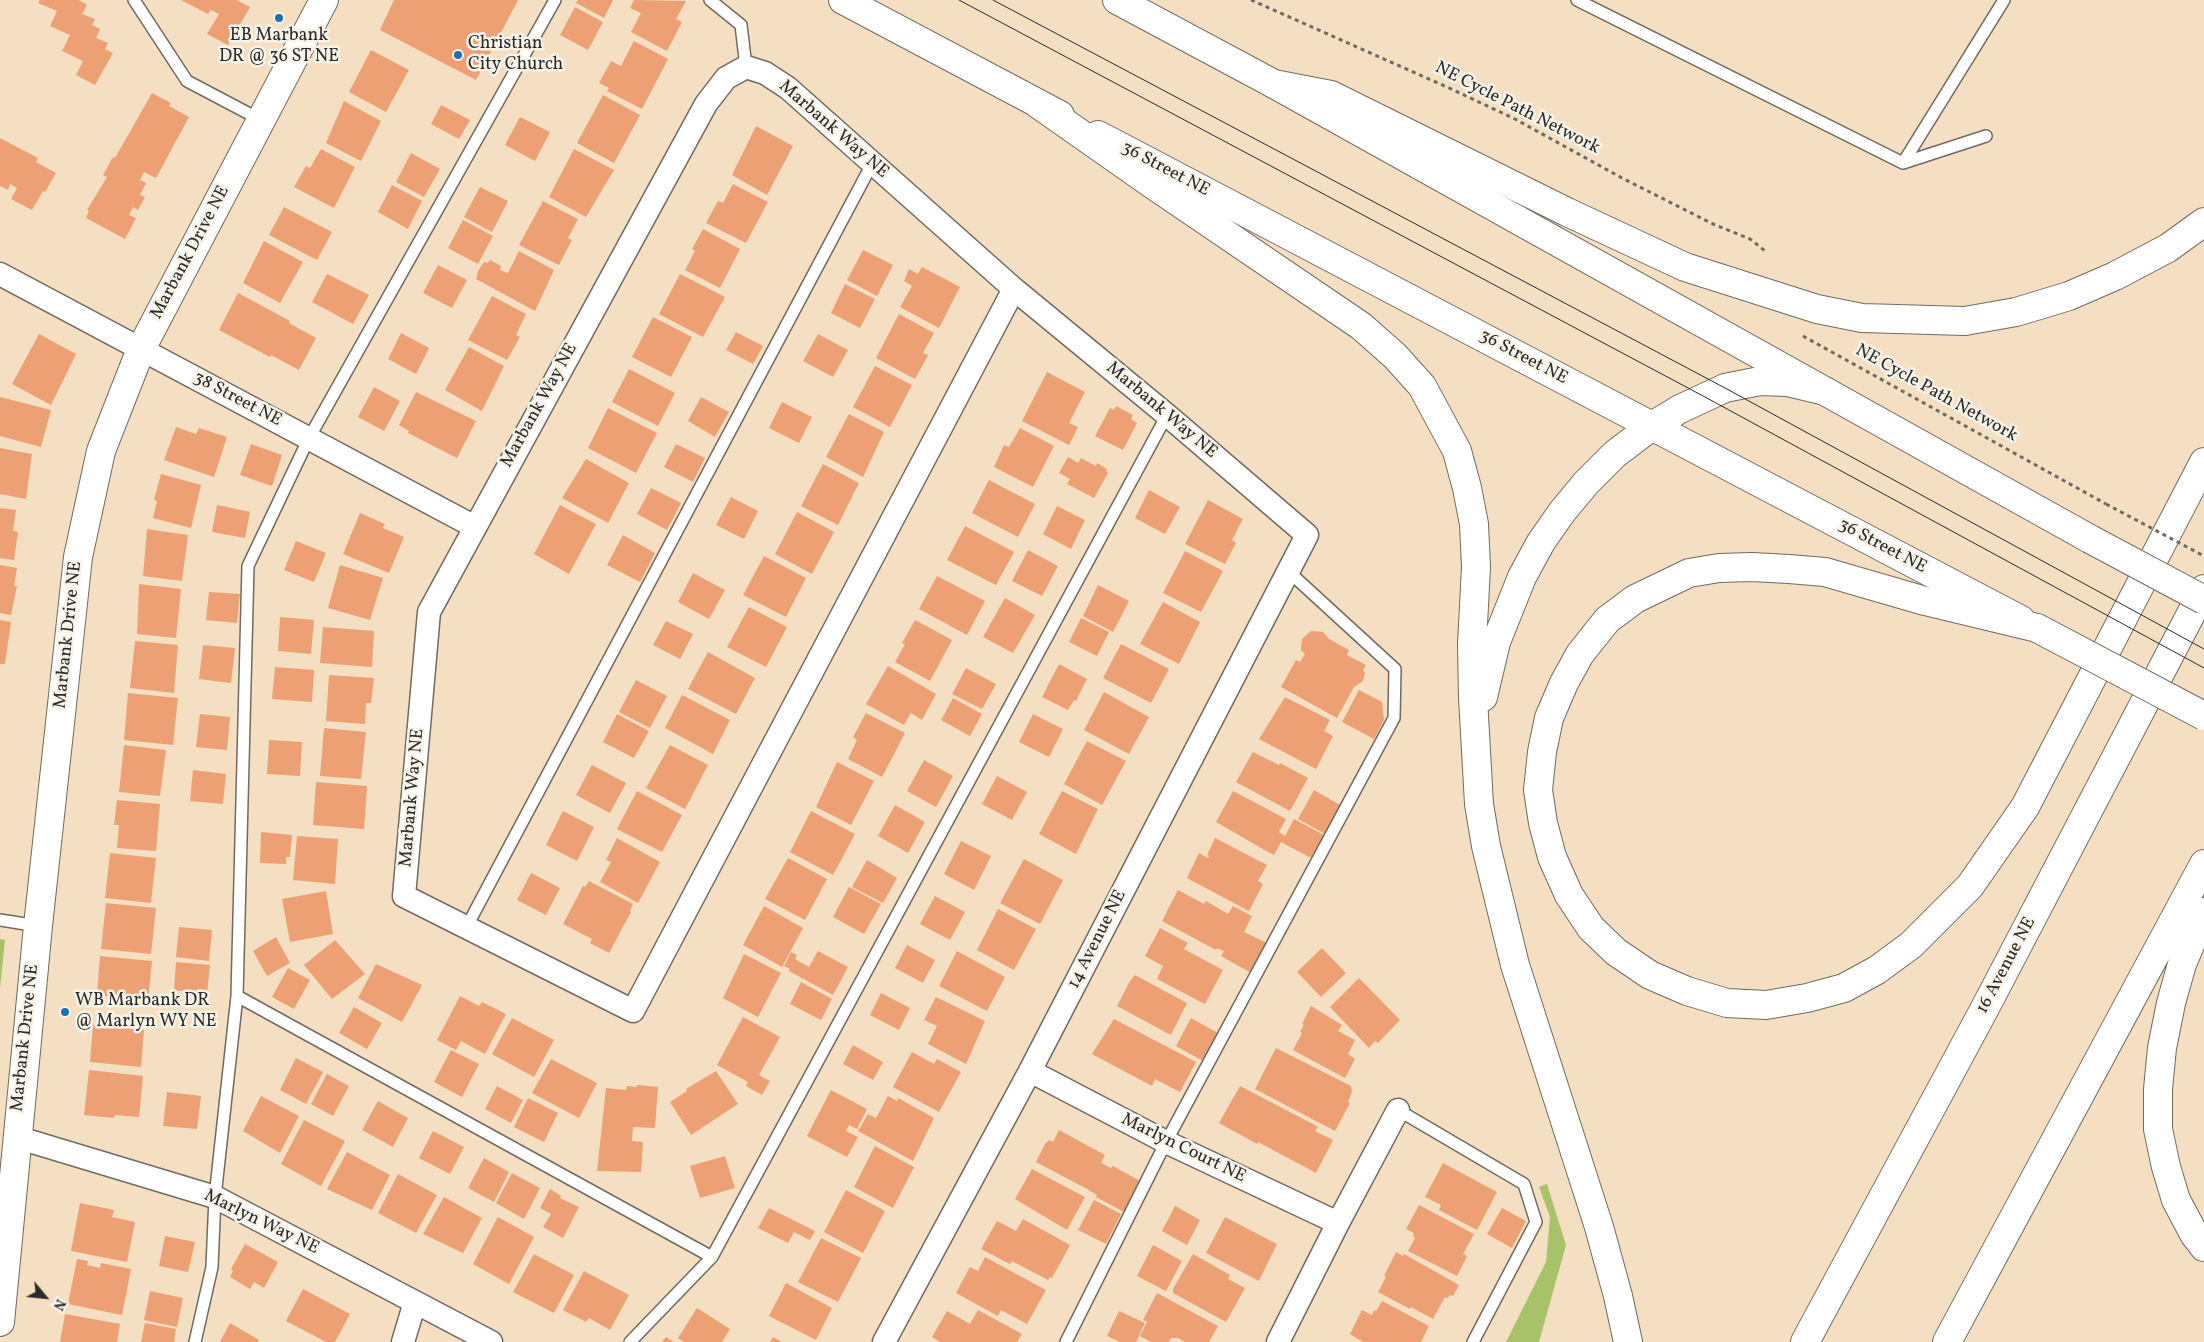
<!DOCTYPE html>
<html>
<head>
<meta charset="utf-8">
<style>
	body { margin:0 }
	#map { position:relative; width:2204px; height:1342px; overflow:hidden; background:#f4dfc2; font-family:Vollkorn,serif }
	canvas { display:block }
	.north { position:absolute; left:20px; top:1272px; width:50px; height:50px; -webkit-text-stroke:4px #f7f3e8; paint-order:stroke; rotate:118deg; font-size:14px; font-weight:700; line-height:20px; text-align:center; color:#2b2b2b }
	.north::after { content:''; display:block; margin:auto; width:18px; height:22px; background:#2b2b2b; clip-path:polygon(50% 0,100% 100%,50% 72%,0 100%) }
</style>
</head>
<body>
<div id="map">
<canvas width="2204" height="1342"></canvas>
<div class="north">N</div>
</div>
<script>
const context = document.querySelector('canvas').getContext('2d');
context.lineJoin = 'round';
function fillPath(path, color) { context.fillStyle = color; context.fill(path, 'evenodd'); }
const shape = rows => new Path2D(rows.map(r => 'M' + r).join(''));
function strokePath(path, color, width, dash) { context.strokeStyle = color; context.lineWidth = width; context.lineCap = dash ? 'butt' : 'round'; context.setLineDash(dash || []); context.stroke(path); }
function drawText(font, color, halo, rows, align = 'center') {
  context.font = font + ' Vollkorn,serif'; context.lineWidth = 5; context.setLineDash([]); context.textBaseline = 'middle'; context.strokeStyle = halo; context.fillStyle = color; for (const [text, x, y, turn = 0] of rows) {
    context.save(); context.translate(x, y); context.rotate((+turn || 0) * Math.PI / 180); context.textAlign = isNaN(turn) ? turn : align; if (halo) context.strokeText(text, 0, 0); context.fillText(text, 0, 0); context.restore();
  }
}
const green = shape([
	[0,939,5,940,0,988],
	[1547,1184,1566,1245,1539,1342,1506,1342,1546,1262,1550,1217,1539,1187]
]);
const building = shape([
	[40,0,79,0,87,5,82,14,95,19,92,25,100,29,96,38,108,43,105,49,113,53,95,85,76,75,83,61,62,51,70,35,50,26,57,11,38,3],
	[181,0,237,0,250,7,228,45,207,34,219,14,211,10,208,14],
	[394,0,518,0,476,80,380,30],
	[578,0,613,0,604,18,576,3],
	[634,0,686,1,676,19,682,22,667,51,631,32,641,13,630,8],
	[575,7,603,22,588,50,560,35],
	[634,41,668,59,642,109,607,91,609,88,599,83,611,61,621,66],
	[371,50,409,70,386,112,349,92],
	[152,93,171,103,169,106,189,117,156,178,144,172,140,180,146,183,140,195,145,197,138,210,133,207,129,215,136,218,125,239,86,218,89,211,87,210,107,177,103,175,113,157,115,158],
	[603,95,640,115,614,163,577,143],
	[344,101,381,121,361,161,326,143],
	[441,105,470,120,459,139,431,124],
	[520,117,550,132,535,161,505,145],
	[756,126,793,146,767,195,732,175],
	[0,138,38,158,36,162,56,173,45,192,43,191,32,210,11,199,17,188,10,184,8,190,0,186],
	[321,149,355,167,334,208,294,187,306,166,310,168],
	[574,149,614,170,586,217,549,197],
	[411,153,440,169,424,197,396,182],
	[733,184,768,202,746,243,706,223,718,201,723,203],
	[392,185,422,201,408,229,378,212],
	[480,187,508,201,492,232,464,217],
	[543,201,578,219,568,238,572,240,559,265,519,245],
	[284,207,332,232,317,260,269,235],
	[463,220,493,236,478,264,448,248],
	[703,229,740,249,720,288,685,270,695,251,692,249],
	[264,241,303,262,280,303,243,283],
	[863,250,893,265,877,296,847,280],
	[519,251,554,270,535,311,476,279,478,271,484,262,488,263,490,260,501,266,500,270,508,273],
	[438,265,467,280,452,308,423,293],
	[922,267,960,287,939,328,900,307,912,286,904,281,909,269,918,274],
	[327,274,369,295,353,324,312,302],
	[680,274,725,297,703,337,659,314],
	[845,284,875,299,860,328,831,313],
	[238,293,290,321,289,323,316,338,299,370,271,355,270,357,219,330],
	[492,296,526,314,516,335,520,337,507,360,468,340],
	[899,314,934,333,923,353,928,355,915,379,876,358],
	[653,317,692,337,671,377,632,357],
	[736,332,763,346,753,364,726,350],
	[401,333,429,348,416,374,388,359],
	[39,334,76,354,51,405,12,384],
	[818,334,848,350,833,377,803,361],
	[469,347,504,366,482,411,445,390],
	[875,366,912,385,890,427,853,407],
	[629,369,675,393,658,426,612,402],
	[1047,372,1085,392,1069,423,1078,427,1069,445,1022,421],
	[374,387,400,401,384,431,358,417],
	[416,392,476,421,457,458,408,433,409,431,399,425],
	[0,397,51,410,41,447,0,436],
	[701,397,729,412,715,437,688,421],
	[782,402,812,417,799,443,769,428],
	[1116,406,1133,415,1131,419,1137,423,1123,450,1095,436,1110,408,1114,410],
	[608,408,657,433,636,473,588,448],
	[849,414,884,432,863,477,826,457],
	[176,427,196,434,199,428,227,437,214,477,164,460],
	[1020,428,1054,446,1033,487,994,467,1004,445,1009,447],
	[251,444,282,455,272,486,240,475],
	[676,444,705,458,693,482,664,467],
	[0,448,32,454,26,499,0,494],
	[1068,457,1078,463,1081,458,1096,466,1097,463,1107,469,1106,471,1108,473,1094,498,1067,484,1070,479,1059,473],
	[586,459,629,483,608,523,562,498],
	[823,464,859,483,838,525,801,506],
	[161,474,201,485,191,528,153,518,157,501,154,500],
	[989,480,1035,504,1018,537,972,513],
	[651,488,681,503,667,530,637,514],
	[1149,490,1180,507,1165,534,1135,518],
	[731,497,758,511,744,539,716,525],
	[1208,500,1243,519,1232,540,1236,543,1225,564,1185,544],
	[217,505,250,512,245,538,212,532],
	[560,505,596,524,569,574,534,554],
	[1057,506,1085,520,1071,549,1043,534],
	[0,508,16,510,13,531,18,532,14,560,0,558],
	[797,512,834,532,812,574,775,554],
	[360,513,385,524,383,528,404,537,389,573,343,554],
	[965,526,1014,552,996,585,947,560],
	[147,529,188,535,182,581,143,576],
	[623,535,655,553,640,582,607,565],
	[296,541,326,553,314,582,284,570],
	[1028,550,1058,566,1042,596,1012,581],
	[1185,551,1223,571,1201,612,1163,593],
	[764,556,806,578,786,617,743,595],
	[0,565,17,568,14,586,17,586,11,615,0,613],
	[340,565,383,578,370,620,328,608],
	[693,573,725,590,709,619,678,602],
	[937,576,985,601,967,635,919,609],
	[139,584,181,589,176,638,137,634],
	[1098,585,1129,601,1113,632,1083,616],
	[209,592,240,594,237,623,206,620],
	[1005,598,1035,615,1013,653,983,637],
	[1163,602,1200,622,1179,664,1140,644],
	[749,607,787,627,766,667,727,647],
	[280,617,314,620,311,654,278,651],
	[1081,618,1109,632,1097,656,1069,642],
	[0,620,11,622,5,664,0,664],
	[915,620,952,640,930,681,895,662,905,644,902,643],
	[666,621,693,634,680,659,653,645],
	[323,627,374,631,372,667,320,663],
	[1311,631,1323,632,1329,639,1349,650,1347,655,1366,665,1363,670,1365,673,1363,681,1354,687,1337,718,1281,687,1296,660,1300,662,1305,654,1301,650,1302,639],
	[135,641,178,645,174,693,130,688],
	[1121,644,1169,669,1151,703,1103,678],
	[203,645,235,648,231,683,199,679],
	[708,652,755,678,736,714,688,689],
	[1059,664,1087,679,1076,701,1074,700,1068,710,1042,697],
	[888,666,936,694,922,720,911,713,904,725,866,704],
	[275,667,314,670,312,702,272,699],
	[966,668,996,684,982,709,952,694],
	[329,675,374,678,371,703,366,703,365,724,326,721],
	[636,680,667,696,650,728,619,712],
	[1359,690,1382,702,1384,720,1374,739,1342,722],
	[1104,692,1149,717,1129,754,1084,730],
	[128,693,178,698,173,745,124,740],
	[682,695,730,720,713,754,665,728],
	[1285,697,1330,720,1324,731,1333,736,1316,769,1259,739],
	[953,698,982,714,970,736,941,720],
	[866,713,905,733,882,777,848,759,857,740,853,737],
	[200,714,230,717,227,750,196,747],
	[617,714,649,731,634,758,603,742],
	[1033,714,1063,729,1049,757,1019,742],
	[324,728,366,732,361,779,320,776],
	[269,740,302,742,300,776,267,774],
	[1087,741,1126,761,1102,805,1064,784],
	[124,745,166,750,160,796,119,792],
	[670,745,708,765,685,809,646,788],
	[1253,752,1279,765,1280,763,1308,778,1290,811,1236,782],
	[924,760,953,776,936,807,907,791],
	[837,762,874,781,851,825,816,807],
	[592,765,626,783,610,813,576,795],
	[193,770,226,774,223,804,190,801],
	[997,776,1027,792,1012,820,982,804],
	[316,782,367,786,364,829,313,825],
	[1314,790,1340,805,1325,834,1298,819],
	[637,791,682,815,662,852,617,829],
	[1062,791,1098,809,1076,854,1039,834],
	[1233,791,1286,819,1279,832,1285,836,1294,819,1324,835,1311,858,1281,842,1274,855,1268,852,1216,822],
	[117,800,160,804,156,851,117,848,119,825,114,825],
	[895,805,925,822,908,853,878,836],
	[563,811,594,827,577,861,546,845],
	[811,811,855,834,833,875,790,852],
	[261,832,292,835,290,857,286,857,286,864,260,863],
	[297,836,338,839,335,884,293,880],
	[617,838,660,862,638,903,600,882,611,862,606,860],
	[1215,838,1267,865,1258,881,1263,884,1249,911,1187,878,1199,853,1208,858,1209,856,1207,855],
	[961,841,991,856,974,890,944,874],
	[110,853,156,858,151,903,105,898],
	[788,858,827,879,805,920,765,899],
	[1024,859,1063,880,1040,924,1000,903],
	[867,860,897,878,883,903,852,887],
	[531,873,560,888,546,915,517,900],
	[589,881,633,904,630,911,631,912,609,953,590,943,592,939,563,924,583,886,585,887],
	[849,887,881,904,864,934,833,917],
	[1178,890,1204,904,1206,901,1228,914,1233,906,1252,916,1244,932,1267,943,1251,973,1221,956,1224,951,1217,948,1216,950,1162,921],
	[326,891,333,934,290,942,282,899],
	[935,896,965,912,950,940,920,924],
	[106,903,156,908,151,954,101,949],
	[764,906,803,928,782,967,743,945],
	[998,909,1036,929,1014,970,977,950],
	[179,927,212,930,209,961,176,957],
	[1160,928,1188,943,1184,949,1223,970,1205,1004,1157,979,1163,966,1145,956],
	[276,937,290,963,267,976,253,951],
	[335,940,365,974,332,999,304,965],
	[907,945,935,960,923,983,895,968],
	[1322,948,1346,973,1321,997,1297,972],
	[818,951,848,967,833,995,789,971,790,969,784,966,791,952,797,955,795,959,809,967],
	[957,951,1005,977,987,1011,939,986],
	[744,954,781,973,758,1017,723,998],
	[100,956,152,961,148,1000,97,995],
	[176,962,210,965,207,994,174,990],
	[376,964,422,985,402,1022,358,998],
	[288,968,310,980,294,1009,272,997],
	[1135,975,1187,1003,1171,1035,1117,1006,1130,981],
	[1359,978,1400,1020,1378,1043,1375,1041,1369,1048,1330,1007],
	[801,982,832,999,821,1020,790,1004],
	[881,993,910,1008,899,1030,870,1015],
	[460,996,479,1006,482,1002,506,1014,485,1054,461,1041,456,1050,437,1040],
	[936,997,985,1021,966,1064,928,1044,937,1026,924,1020],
	[1311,1006,1342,1025,1338,1031,1355,1040,1348,1054,1355,1059,1345,1078,1293,1050,1302,1033,1300,1032,1304,1025,1302,1024],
	[354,1007,382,1023,367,1049,339,1033],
	[743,1017,780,1037,759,1075,770,1081,762,1095,746,1086,748,1082,717,1065],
	[512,1018,554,1040,534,1077,492,1054],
	[1191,1018,1218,1033,1203,1061,1176,1046],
	[1114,1019,1196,1062,1180,1092,1155,1079,1152,1086,1092,1054],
	[93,1025,144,1030,141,1067,90,1062],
	[853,1045,883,1062,873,1080,843,1064],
	[1276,1048,1351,1086,1352,1092,1348,1102,1350,1103,1335,1131,1255,1089],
	[451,1050,479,1064,462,1097,434,1082],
	[912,1052,934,1064,937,1059,961,1072,939,1112,893,1087],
	[296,1058,323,1072,306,1104,280,1090],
	[551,1059,597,1083,579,1118,532,1093],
	[89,1070,143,1076,139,1117,115,1115,114,1118,84,1115],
	[716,1071,738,1104,691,1135,670,1102,687,1091,686,1089],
	[327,1074,349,1086,333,1116,311,1104],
	[637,1085,658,1087,655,1128,633,1127,632,1141,643,1142,641,1172,597,1171,606,1088,626,1090,627,1086,637,1087],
	[497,1086,523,1100,511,1123,485,1109],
	[1240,1086,1311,1123,1318,1127,1315,1131,1333,1140,1316,1173,1258,1142,1257,1144,1219,1123],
	[831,1090,867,1109,857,1129,849,1125,846,1131,858,1137,847,1157,807,1136],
	[167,1092,201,1096,197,1129,163,1126],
	[261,1096,299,1116,280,1153,243,1131],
	[888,1096,897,1101,898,1098,934,1118,913,1161,858,1131,868,1114,876,1118],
	[528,1098,558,1113,544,1142,514,1127],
	[378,1101,408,1118,393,1147,362,1130],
	[304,1120,345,1141,321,1186,281,1164],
	[1059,1130,1105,1155,1101,1163,1111,1168,1113,1166,1140,1181,1124,1212,1096,1197,1097,1195,1087,1189,1036,1162,1045,1144,1049,1140,1053,1142],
	[433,1131,464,1147,450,1174,419,1158],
	[875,1146,914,1167,893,1208,854,1187],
	[347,1152,390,1175,372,1210,327,1189],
	[725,1156,735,1188,700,1198,690,1166],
	[484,1158,509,1172,494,1202,468,1188],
	[1443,1163,1497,1192,1477,1230,1439,1210,1441,1205,1425,1197],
	[1032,1169,1085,1197,1067,1230,1015,1199],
	[512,1173,540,1188,524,1219,496,1203],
	[398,1174,437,1195,416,1233,378,1213],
	[550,1189,561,1196,560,1198,579,1207,563,1238,543,1227,551,1214,540,1208],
	[846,1190,885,1211,863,1253,824,1232],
	[444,1197,482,1218,463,1253,423,1234],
	[1094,1200,1121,1214,1106,1244,1078,1230],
	[80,1203,114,1210,112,1217,135,1222,127,1262,71,1251],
	[1419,1205,1474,1234,1463,1254,1467,1256,1457,1276,1408,1251,1415,1238,1413,1236,1414,1233,1406,1229],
	[1175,1206,1200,1220,1187,1245,1162,1231],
	[769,1208,815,1231,810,1240,794,1232,788,1243,758,1228],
	[1502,1208,1526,1221,1512,1248,1487,1234],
	[498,1217,534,1237,509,1284,473,1264],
	[1225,1217,1277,1244,1259,1281,1206,1253],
	[1023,1219,1070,1245,1052,1278,1050,1277,1048,1280,1012,1261,1010,1264,981,1249,997,1221,1016,1231],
	[165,1236,195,1242,188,1272,159,1266],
	[821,1238,861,1258,838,1302,798,1282],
	[245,1244,278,1262,264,1288,254,1282,250,1289,230,1277,233,1271,231,1269],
	[1153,1245,1182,1261,1166,1291,1137,1276],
	[1396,1252,1403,1256,1404,1254,1459,1285,1453,1296,1450,1295,1448,1298,1445,1297,1433,1319,1411,1307,1410,1309,1378,1292,1386,1277,1384,1276],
	[534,1254,574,1275,554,1313,513,1292],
	[1193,1254,1230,1275,1228,1279,1245,1288,1226,1322,1173,1293,1173,1289],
	[985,1257,1046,1290,1027,1324,1001,1310,998,1316,956,1293,970,1267,978,1271],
	[77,1259,88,1261,87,1265,100,1268,101,1263,131,1269,122,1315,68,1304],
	[584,1271,629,1295,610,1330,589,1318,586,1322,563,1310],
	[786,1283,832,1308,816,1340,769,1316],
	[303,1289,350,1314,335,1342,326,1342,286,1321],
	[150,1291,183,1298,177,1327,144,1320],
	[1157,1293,1218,1326,1209,1342,1185,1342,1178,1338,1171,1338,1169,1342,1151,1342,1140,1336,1147,1322,1143,1320],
	[1382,1301,1429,1326,1421,1342,1363,1342,1350,1334,1362,1310,1372,1315,1374,1310,1376,1311],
	[697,1308,730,1329,722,1342,684,1342,678,1338],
	[978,1310,1022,1334,1017,1342,940,1342,932,1337,947,1311,970,1324],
	[1119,1311,1145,1323,1136,1342,1120,1342,1107,1336],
	[65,1314,120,1324,117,1342,60,1342],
	[145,1323,176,1329,174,1342,141,1342],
	[230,1323,259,1340,258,1342,220,1342],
	[666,1337,674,1342,662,1342],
	[773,1337,782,1342,770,1342]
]);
const path = shape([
	[1251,0,1447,87,1515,119,1622,178,1713,224,1750,239,1765,251],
	[1803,336,2106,504]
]);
const lane = shape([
	[134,0,187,81,261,120],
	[555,0,309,438,248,566,237,996,712,1257],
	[710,0,741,25,746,67],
	[1577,0,1903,163,2004,0],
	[1903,163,1986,136],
	[0,920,38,926],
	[466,928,872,164],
	[1398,1110,1524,1184,1536,1222,1473,1342],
	[195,1342,212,1267,215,1197,237,996],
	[630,1342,712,1257,1167,415],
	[1066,1342,1166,1142,1394,718,1395,669,1288,571]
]);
const street = shape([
	[0,274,475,527],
	[1030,1071,1166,1142,1338,1223],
	[16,1137,215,1197,491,1342],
	[403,1342,415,1302],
	[884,1342,1030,1071,1307,535,1167,415,1014,289,788,88,765,73,746,67,726,78,706,104,429,612,404,896,633,1011,1014,289],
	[1278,1342,1338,1223,1398,1110]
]);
const secondary = shape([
	[843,0,1060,115],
	[1117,0,1274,84,2090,539],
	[1098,135,2021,620],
	[0,1322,38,926,78,557,101,451,141,349,324,0]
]);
const highway = shape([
	[1274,84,1331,95,1567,212,1685,267,1817,309,1862,318,1965,321,2016,312,2069,296,2115,276,2168,248,2204,222],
	[1038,104,1152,184,1361,326,1395,356,1422,386,1457,451,1467,488,1474,524,1476,567,1472,644,1473,698,1479,804,1486,846,1515,965,1599,1227,1618,1296,1628,1342],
	[2037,628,1925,601,1825,572,1789,569,1752,567,1719,568,1689,573,1635,599,1607,620,1580,654,1564,683,1549,718,1542,752,1538,790,1543,823,1552,857,1569,895,1591,928,1616,952,1650,975,1687,991,1727,1003,1766,1005,1807,998,1844,988,1877,970,1911,945,1970,886,2025,807,2204,462],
	[1483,697,1496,642,1522,577,1541,542,1562,512,1586,483,1615,454,1652,426,1680,409,1725,388,1760,381,1787,382,1825,391],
	[2204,912,2182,964,2171,1003,2162,1048,2158,1089,2158,1129,2166,1167,2176,1200,2194,1234,2204,1247],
	[1805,1342,1985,1008,2204,589],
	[1947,1342,2204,864]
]);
const tram = shape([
	[959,0,1705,397,2204,668],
	[993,0,1725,388,2204,649]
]);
const pathBridge = shape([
	[2106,504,2204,556]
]);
const secondaryBridge = shape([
	[2090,539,2204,600],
	[2037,628,2204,716]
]);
const markers = [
	[279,18,5,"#1f6fb2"],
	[458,55,5,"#1f6fb2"],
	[65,1012,5,"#1f6fb2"]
];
const poiNames = [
	["EB Marbank",279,37,"center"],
	["DR @ 36 ST NE",279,58,"center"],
	["Christian",468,45],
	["City Church",468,66],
	["WB Marbank DR",75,1002],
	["@ Marlyn WY NE",75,1023]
];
const streetNames = [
	["NE Cycle Path Network",1517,109,27],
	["Marbank Way NE",833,130,41],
	["36 Street NE",1165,170,28],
	["Marbank Drive NE",191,253,-62],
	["36 Street NE",1523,358,28],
	["NE Cycle Path Network",1936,394,29],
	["38 Street NE",237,400,28],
	["Marbank Way NE",540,406,-61],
	["Marbank Way NE",1161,411,40],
	["36 Street NE",1882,547,28],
	["Marbank Drive NE",69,635,-84],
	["Marbank Way NE",413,798,-85],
	["14 Avenue NE",1098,940,-63],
	["16 Avenue NE",2007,966,-62],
	["Marbank Drive NE",26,1038,-84],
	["Marlyn Court NE",1183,1149,26],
	["Marlyn Way NE",261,1223,26]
];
fillPath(green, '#a7c268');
fillPath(building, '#eca073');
strokePath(lane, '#716a60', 14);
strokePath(street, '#716a60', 25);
strokePath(secondary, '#716a60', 30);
strokePath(highway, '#716a60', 30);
strokePath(path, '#716a60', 3, [4, 4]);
strokePath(lane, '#fff', 11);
strokePath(street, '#fff', 22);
strokePath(secondary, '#fff', 28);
strokePath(highway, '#fff', 28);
strokePath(tram, '#2b2b2b', 1);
strokePath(secondaryBridge, '#716a60', 30, []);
strokePath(pathBridge, '#716a60', 3, [4, 4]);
strokePath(secondaryBridge, '#fff', 28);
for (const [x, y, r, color] of markers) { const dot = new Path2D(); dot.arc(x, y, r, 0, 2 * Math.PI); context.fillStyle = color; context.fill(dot); strokePath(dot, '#f7f3e8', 2); }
drawText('18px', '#2b2b2b', '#f7f3e8', poiNames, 'left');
drawText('18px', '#2b2b2b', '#f7f3e8', streetNames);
</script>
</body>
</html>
